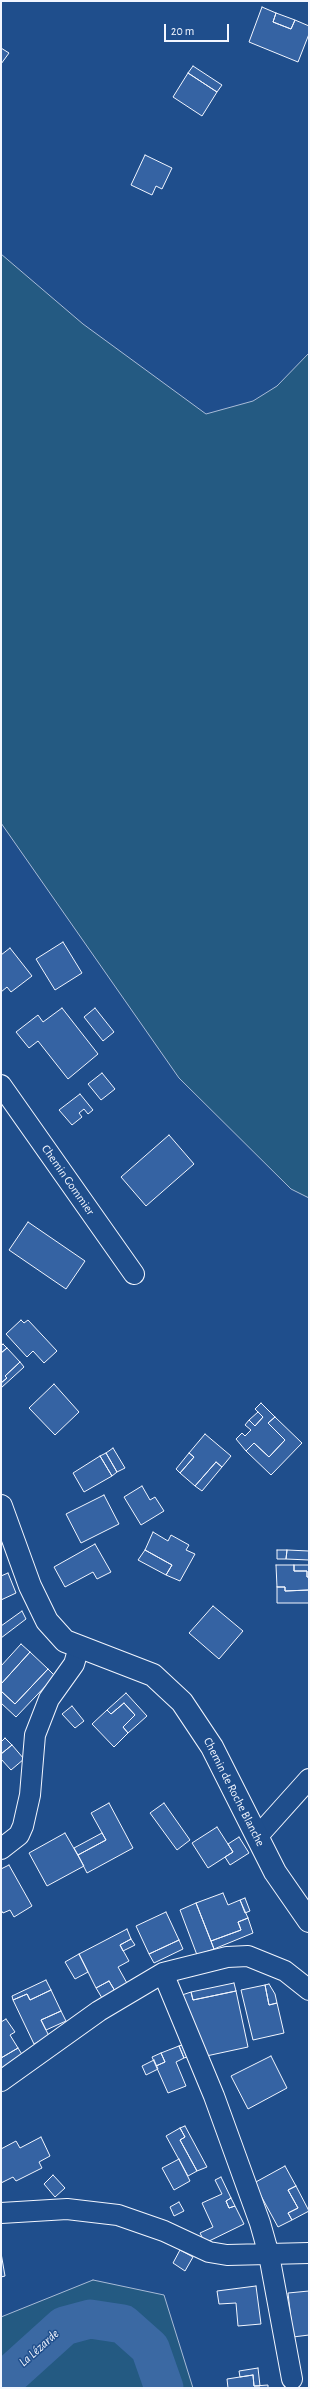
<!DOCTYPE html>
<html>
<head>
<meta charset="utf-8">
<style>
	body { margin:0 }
	#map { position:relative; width:310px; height:2389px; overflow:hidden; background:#1f4e8c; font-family:"Alegreya Sans",sans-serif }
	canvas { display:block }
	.frame { position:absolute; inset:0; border:2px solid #f2f6ff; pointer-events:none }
	.scale { position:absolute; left:164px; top:24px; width:65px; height:18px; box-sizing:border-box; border:2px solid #f2f6ff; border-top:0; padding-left:5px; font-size:12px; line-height:14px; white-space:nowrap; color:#f2f6ff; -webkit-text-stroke:3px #1f4e8c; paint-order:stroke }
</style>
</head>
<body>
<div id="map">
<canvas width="310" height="2389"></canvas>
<div class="frame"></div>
<div class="scale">20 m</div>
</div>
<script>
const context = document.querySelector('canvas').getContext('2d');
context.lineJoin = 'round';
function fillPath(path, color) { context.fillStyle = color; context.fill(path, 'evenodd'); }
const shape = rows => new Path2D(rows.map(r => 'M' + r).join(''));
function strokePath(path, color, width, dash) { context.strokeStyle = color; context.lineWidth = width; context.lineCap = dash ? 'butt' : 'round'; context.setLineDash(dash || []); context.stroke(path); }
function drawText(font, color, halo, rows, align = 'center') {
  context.font = font + ' "Alegreya Sans",sans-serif'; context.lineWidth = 3; context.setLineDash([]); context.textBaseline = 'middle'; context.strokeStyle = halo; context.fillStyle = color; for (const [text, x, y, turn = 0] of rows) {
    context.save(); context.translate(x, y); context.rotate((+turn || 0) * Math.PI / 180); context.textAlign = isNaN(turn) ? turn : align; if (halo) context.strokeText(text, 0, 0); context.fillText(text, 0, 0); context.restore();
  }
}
const green = shape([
	[1,254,83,324,206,414,253,401,277,386,309,353,309,1198,291,1189,179,1078,1,823,1,254],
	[93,2280,164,2295,193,2388,1,2388,1,2317,93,2280]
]);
const river = shape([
	[1,2383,64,2326,90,2319,123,2324,150,2348,164,2388]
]);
const building = shape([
	[262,7,276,13,273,22,291,29,295,20,309,26,309,34,298,62,249,42,262,7],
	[276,13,295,20,291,29,273,22,276,13],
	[1,48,9,53,1,64,1,48],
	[193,66,222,85,217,92,188,73,193,66],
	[188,73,217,92,202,116,173,97,188,73],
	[145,155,172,168,162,189,156,186,152,195,131,185,145,155],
	[63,942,82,973,55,990,36,959,63,942],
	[10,948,32,976,11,992,7,987,1,992,1,955,10,948],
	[62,1008,98,1054,68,1079,38,1041,29,1048,16,1032,38,1015,43,1022,62,1008],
	[95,1008,114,1032,103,1041,84,1017,95,1008],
	[102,1073,115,1089,101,1100,88,1084,102,1073],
	[80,1094,93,1110,88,1114,84,1109,79,1113,82,1117,72,1125,59,1110,80,1094],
	[169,1135,194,1164,146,1206,121,1177,169,1135],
	[28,1222,85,1261,66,1289,9,1250,28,1222],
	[21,1320,24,1323,28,1320,57,1351,44,1363,33,1351,27,1357,6,1334,21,1320],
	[3,1344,7,1348,1,1353,1,1346,3,1344],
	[7,1348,20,1362,5,1376,7,1378,1,1383,1,1353,7,1348],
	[20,1362,24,1367,1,1388,1,1383,7,1378,5,1376,20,1362],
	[54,1384,79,1412,55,1435,29,1408,54,1384],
	[261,1403,275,1417,268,1423,285,1440,269,1457,254,1443,246,1451,236,1439,242,1433,245,1436,251,1430,245,1425,249,1420,255,1426,263,1417,255,1409,261,1403],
	[258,1412,263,1417,255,1426,249,1420,258,1412],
	[275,1417,302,1443,271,1475,246,1451,254,1443,269,1457,285,1440,268,1423,275,1417],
	[205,1434,231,1456,222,1467,216,1462,195,1486,180,1473,194,1457,189,1453,205,1434],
	[113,1448,125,1468,117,1472,106,1453,113,1448],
	[106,1453,117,1472,112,1476,100,1456,106,1453],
	[189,1453,194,1457,180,1473,176,1469,189,1453],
	[100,1456,112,1476,84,1492,73,1473,100,1456],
	[216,1462,222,1467,202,1491,195,1486,216,1462],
	[142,1486,150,1500,155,1497,164,1511,141,1525,124,1497,142,1486],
	[104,1495,119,1524,81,1543,66,1514,104,1495],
	[153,1532,168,1541,171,1535,189,1545,186,1550,195,1554,180,1581,166,1575,172,1565,145,1550,153,1532],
	[95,1544,111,1572,97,1579,93,1572,65,1587,54,1567,95,1544],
	[145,1550,172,1565,166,1575,138,1560,145,1550],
	[277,1550,287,1550,286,1559,277,1559,277,1550],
	[287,1550,309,1551,309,1560,286,1559,287,1550],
	[276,1565,294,1565,294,1571,307,1571,307,1577,309,1577,309,1590,285,1591,285,1587,277,1587,276,1565],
	[294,1565,309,1565,309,1577,307,1577,307,1571,294,1571,294,1565],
	[8,1573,16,1593,1,1600,1,1576,8,1573],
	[277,1587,285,1587,285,1591,309,1590,309,1603,277,1603,277,1587],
	[213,1606,243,1631,219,1659,189,1633,213,1606],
	[22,1611,26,1619,1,1638,1,1626,22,1611],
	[21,1644,30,1652,1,1684,1,1666,21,1644],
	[30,1652,48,1669,15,1704,1,1691,1,1684,30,1652],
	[48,1669,55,1676,16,1717,1,1703,1,1691,15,1704,48,1669],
	[126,1693,147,1716,128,1733,123,1727,135,1715,124,1703,111,1714,107,1710,126,1693],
	[124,1703,135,1715,123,1727,128,1733,114,1747,92,1724,107,1710,111,1714,124,1703],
	[72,1706,84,1721,75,1728,62,1714,72,1706],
	[5,1738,12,1745,1,1754,1,1742,5,1738],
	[12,1745,24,1759,11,1770,1,1759,1,1754,12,1745],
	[109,1803,133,1848,87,1873,78,1855,106,1840,91,1813,109,1803],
	[164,1803,190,1840,177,1850,150,1813,164,1803],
	[217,1827,233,1852,208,1868,192,1843,217,1827],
	[65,1833,84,1866,47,1886,29,1853,65,1833],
	[102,1833,106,1840,78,1855,74,1848,102,1833],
	[239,1837,249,1853,230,1865,225,1857,233,1852,228,1844,239,1837],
	[9,1865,32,1906,14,1917,10,1910,3,1913,1,1910,1,1869,9,1865],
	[223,1893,228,1905,240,1900,248,1918,238,1922,241,1930,211,1941,196,1903,223,1893],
	[245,1898,250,1911,245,1913,240,1900,245,1898],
	[196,1903,214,1949,197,1955,180,1910,196,1903],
	[166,1912,179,1940,149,1954,136,1926,166,1912],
	[248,1918,253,1933,214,1949,211,1941,241,1930,238,1922,248,1918],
	[127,1929,131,1939,120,1945,129,1961,118,1967,128,1985,115,1991,109,1981,96,1988,79,1954,127,1929],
	[131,1939,135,1945,123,1951,120,1945,131,1939],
	[179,1940,183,1949,154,1963,149,1954,179,1940],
	[79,1954,88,1972,75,1979,65,1962,79,1954],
	[46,1980,51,1990,30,2000,27,1994,13,2000,12,1996,46,1980],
	[109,1981,115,1991,102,1998,96,1988,109,1981],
	[234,1983,236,1991,193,2000,191,1992,234,1983],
	[269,1984,275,1994,277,2003,269,2005,265,1985,269,1984],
	[265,1985,269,2005,277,2003,284,2033,253,2040,241,1990,265,1985],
	[51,1990,61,2011,41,2020,49,2036,34,2044,13,2000,27,1994,30,2000,51,1990],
	[236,1991,248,2047,197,2058,182,1995,191,1992,193,2000,236,1991],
	[61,2011,66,2021,46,2030,41,2020,61,2011],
	[6,2019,15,2032,10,2035,18,2048,1,2058,1,2022,6,2019],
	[182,2045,187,2057,184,2058,179,2046,182,2045],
	[179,2046,184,2058,176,2062,186,2086,168,2093,156,2066,165,2062,161,2053,179,2046],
	[18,2048,23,2056,1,2070,1,2058,18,2048],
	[161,2053,165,2062,156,2066,152,2057,161,2053],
	[271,2056,287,2088,248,2109,231,2076,271,2056],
	[154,2060,158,2069,146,2075,142,2066,154,2060],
	[185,2126,207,2167,197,2171,180,2140,185,2137,180,2128,185,2126],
	[180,2128,185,2137,180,2140,197,2171,188,2176,166,2136,180,2128],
	[41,2137,50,2156,39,2162,42,2168,16,2181,13,2177,1,2183,1,2149,16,2141,20,2148,41,2137],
	[179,2159,190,2181,174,2190,162,2168,179,2159],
	[285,2166,296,2186,288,2190,298,2208,288,2213,292,2220,278,2227,254,2183,285,2166],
	[53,2175,65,2188,55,2197,44,2184,53,2175],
	[221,2177,231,2198,226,2201,229,2208,235,2206,244,2224,205,2243,200,2233,213,2227,202,2203,222,2194,215,2180,221,2177],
	[296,2186,309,2211,292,2220,288,2213,298,2208,288,2190,296,2186],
	[231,2198,235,2206,229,2208,226,2201,231,2198],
	[179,2202,184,2211,174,2216,170,2207,179,2202],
	[180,2250,193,2257,185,2271,173,2263,180,2250],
	[1,2253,5,2276,1,2277,1,2253],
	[256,2286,261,2324,238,2326,236,2303,219,2304,217,2291,256,2286],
	[309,2291,309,2335,293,2337,288,2293,309,2291],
	[258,2368,260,2386,254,2386,253,2375,240,2377,239,2371,258,2368],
	[253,2375,254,2386,268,2385,268,2388,228,2388,227,2379,253,2375]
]);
const street = shape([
	[1,1085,134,1274],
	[257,1837,309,1779],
	[1,1849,19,1835,23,1826,30,1795,35,1735,49,1699,74,1664,79,1647],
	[163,1973,214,2096,260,2223,269,2255,292,2379],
	[1,2081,99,2011,163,1973,227,1957,248,1956,285,1971,309,1990],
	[1,2213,67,2209,118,2215,164,2231,209,2252,227,2255,309,2253]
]);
const secondary = shape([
	[1,1506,30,1586,47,1621,65,1641,153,1675,182,1702,212,1747,275,1872,309,1921]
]);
const streetNames = [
	["Chemin Gommier",68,1180,55],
	["Chemin de Roche Blanche",234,1792,63]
];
const waterNames = [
	["La Lézarde",39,2348,-42]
];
fillPath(green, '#245a82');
strokePath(green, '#a8bbd7', 1);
strokePath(river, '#3b69a3', 39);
fillPath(building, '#3563a3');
strokePath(building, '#f2f6ff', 1);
strokePath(street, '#f2f6ff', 22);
strokePath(secondary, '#f2f6ff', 24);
strokePath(street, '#1f4e8c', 20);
strokePath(secondary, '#1f4e8c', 22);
drawText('12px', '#f2f6ff', '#1f4e8c', streetNames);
drawText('italic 13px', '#f2f6ff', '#1f4e8c', waterNames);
</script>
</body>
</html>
